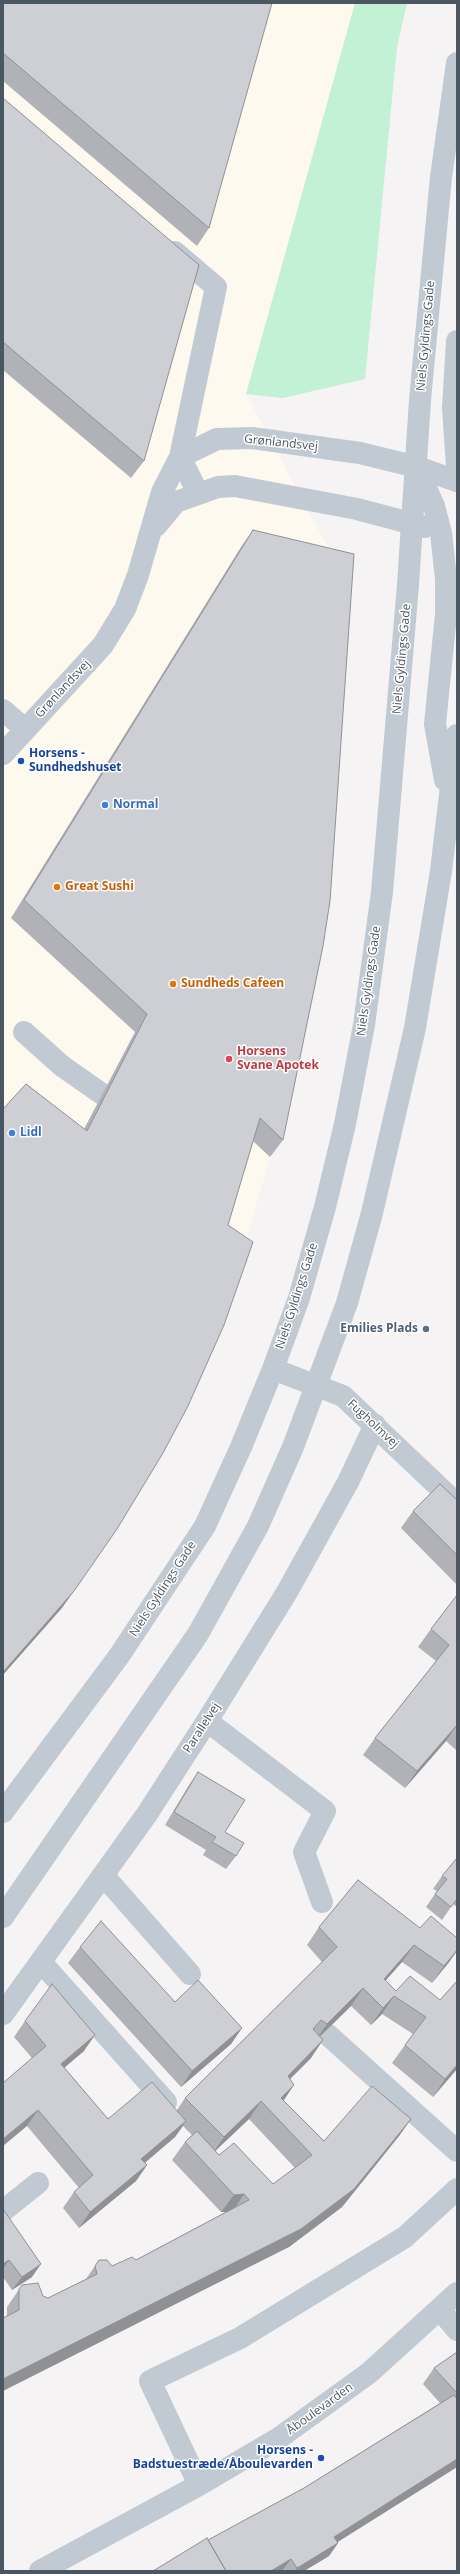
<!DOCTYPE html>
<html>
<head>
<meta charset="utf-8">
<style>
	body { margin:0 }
	#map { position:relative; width:460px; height:2574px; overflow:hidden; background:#f5f3f3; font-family:"Open Sans",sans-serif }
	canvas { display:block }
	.frame { position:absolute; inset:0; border:4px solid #4a5661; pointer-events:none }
</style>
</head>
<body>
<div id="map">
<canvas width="460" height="2574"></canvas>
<div class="frame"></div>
</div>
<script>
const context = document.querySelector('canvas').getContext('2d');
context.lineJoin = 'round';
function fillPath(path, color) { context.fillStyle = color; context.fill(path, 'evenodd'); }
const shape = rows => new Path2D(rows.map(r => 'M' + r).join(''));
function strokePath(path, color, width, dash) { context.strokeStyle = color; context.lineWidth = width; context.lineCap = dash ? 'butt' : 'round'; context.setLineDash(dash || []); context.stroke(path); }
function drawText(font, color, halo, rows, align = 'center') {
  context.font = font + ' "Open Sans",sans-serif'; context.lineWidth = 3; context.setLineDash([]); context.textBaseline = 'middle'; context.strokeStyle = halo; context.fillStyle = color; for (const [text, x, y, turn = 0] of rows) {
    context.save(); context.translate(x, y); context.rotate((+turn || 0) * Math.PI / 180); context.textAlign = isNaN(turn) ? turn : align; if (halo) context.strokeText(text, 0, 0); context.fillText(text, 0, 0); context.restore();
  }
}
const commercial = shape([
	[3,3,356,3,246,394,341,572,270,1157,241,1259,105,1546,62,1608,3,1677]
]);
const green = shape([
	[355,3,407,3,397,47,365,379,283,398,246,394]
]);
const minor = shape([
	[175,252,216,287,180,457,198,493],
	[457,341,453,408,457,467],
	[417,468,434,506,441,533,446,579,446,614,435,724,445,780],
	[156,526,176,502,218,487,235,486,357,509,425,527],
	[3,710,25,729],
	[3,754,103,645,125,609,138,575,162,492,180,457,217,439,252,438,360,453,417,467,457,481],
	[24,1032,62,1066,102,1094],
	[273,1369,343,1396,457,1504],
	[207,1721,325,1811,304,1852,322,1902],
	[3,1812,119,1656,205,1526,241,1447,273,1369,299,1298,325,1207,345,1124,364,1025,382,892,408,585,420,400,441,177,457,63],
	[103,1875,190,1974],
	[3,1917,198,1634,258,1526,293,1447,347,1303,372,1213,415,1028,441,871,457,735],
	[41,1962,166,2102],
	[3,2014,147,1814,207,1721,287,1592,348,1482,375,1425],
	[327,2034,457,2151],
	[3,2211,38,2183],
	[440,2310,457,2330],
	[199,2485,150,2381,240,2338,405,2237,457,2189],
	[40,2571,199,2485,279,2438,369,2373,457,2293]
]);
const wall = shape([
	[3,3,209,228,197,246,3,81],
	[3,98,144,461,131,478,3,370],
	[253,530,283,1140,270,1157,253,1141,62,1608,84,1129,135,1032,11,918,241,547],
	[457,1500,457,1585,401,1528,413,1511],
	[457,1595,457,1751,446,1741,405,1788,363,1755,375,1738,436,1661,418,1647,431,1629],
	[198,1772,236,1856,226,1869,203,1855,206,1850,165,1825,189,1785],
	[457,1858,457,1907,453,1904,442,1920,426,1907,437,1891,433,1889,442,1876],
	[358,1880,450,1961,432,1983,402,1962,385,1981,396,1991,440,2000,457,1981,457,2069,433,2097,392,2063,413,2034,382,2014,371,2025,351,2006,320,2037,311,2058,290,2079,283,2100,324,2141,411,2119,399,2136,342,2207,289,2247,7,2316,7,2307,22,2285,43,2296,48,2298,86,2279,99,2260,112,2266,136,2260,226,2212,221,2212,172,2160,185,2142,192,2135,183,2126,175,2137,145,2163,147,2165,136,2181,79,2228,63,2208,74,2192,79,2188,27,2126,32,2058,14,2037,25,2021,84,2051,64,2067,108,2119,177,2110,185,2098,322,1962,307,1945,319,1927],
	[249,2119,295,2168,273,2184,219,2155,215,2151],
	[80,1947,175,2002,242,2028,231,2044,181,2087,68,1963],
	[3,2209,32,2277,12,2290,3,2277],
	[457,2352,457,2467,337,2542,338,2543,329,2556,304,2571,153,2571,208,2540,304,2488,440,2403,423,2384,434,2368]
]);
const shadedWall = shape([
	[74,1591,62,1608,3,1675,3,1672],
	[457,1725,446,1741,405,1788,417,1771],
	[414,1945,402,1962,371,1997,384,1979],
	[457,1950,457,1951,450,1961,432,1983,444,1966],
	[363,1988,351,2006,315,2041,327,2024],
	[394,1996,382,2014,371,2025,383,2008],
	[242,2028,231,2044,181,2087,192,2071],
	[95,2035,84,2051,50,2080,61,2064],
	[323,2040,311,2058,276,2093,288,2076],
	[457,2065,457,2069,433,2097,445,2079],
	[294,2085,282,2103,281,2098],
	[261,2101,249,2119,212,2154,224,2137],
	[38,2110,27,2126,3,2146,3,2139],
	[411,2119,399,2136,342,2207,289,2247,3,2391,3,2379],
	[186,2121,175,2137,130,2175,141,2159],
	[147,2165,136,2181,79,2228,90,2212],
	[244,2194,232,2212,221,2212,234,2195],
	[9,2260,3,2269,3,2264],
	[41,2264,32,2277,12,2290,22,2277],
	[457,2459,457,2467,325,2550,334,2537],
	[338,2543,329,2556,304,2571,295,2571,297,2568],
	[291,2559,282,2571,271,2571]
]);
const building = shape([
	[3,3,272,3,209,228,3,53,3,3],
	[3,98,199,265,144,461,3,342,3,98],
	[253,530,354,554,330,901,323,946,283,1140,260,1118,228,1225,253,1242,224,1325,188,1406,163,1453,117,1529,74,1591,3,1672,3,1109,26,1084,87,1131,147,1014,24,900,253,530],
	[440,1484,457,1500,457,1555,413,1511,440,1484],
	[457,1595,457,1725,417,1771,375,1738,449,1645,431,1629,457,1595],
	[198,1772,245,1800,225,1832,244,1843,236,1856,212,1842,216,1837,174,1812,198,1772],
	[457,1858,457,1899,451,1907,435,1894,447,1879,442,1876,457,1858],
	[358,1880,420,1928,431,1916,457,1938,457,1950,444,1966,414,1945,384,1979,396,1991,410,1976,440,2000,457,1981,457,2065,445,2079,405,2045,426,2017,394,1996,383,2008,363,1988,327,2024,321,2020,313,2029,323,2040,288,2076,294,2085,281,2098,324,2141,372,2086,411,2119,354,2189,301,2229,3,2379,3,2318,19,2310,19,2289,22,2285,38,2283,43,2296,48,2298,97,2274,95,2266,99,2260,107,2260,112,2266,132,2257,136,2260,249,2200,244,2194,234,2195,185,2142,197,2131,219,2155,234,2143,273,2184,312,2155,261,2101,224,2137,185,2098,337,1947,319,1927,358,1880],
	[101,1921,175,2002,198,1980,242,2028,192,2071,80,1947,101,1921],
	[52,1984,95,2035,61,2064,108,2119,152,2082,186,2121,141,2159,147,2165,90,2212,74,2192,93,2175,38,2110,3,2139,3,2083,46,2046,25,2021,52,1984],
	[3,2209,41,2264,22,2277,9,2260,3,2264,3,2209],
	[457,2352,457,2393,434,2368,457,2352],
	[454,2395,457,2399,457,2459,334,2537,338,2543,297,2568,291,2559,271,2571,226,2571,208,2540,304,2488,454,2395],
	[207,2538,226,2571,153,2571,207,2538]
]);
const markers = [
	[21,761,4,"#1a4fb4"],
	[105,805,4,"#3f7fe0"],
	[57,887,4,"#e8710a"],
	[173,984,4,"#e8710a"],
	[229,1059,4,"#e0444e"],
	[12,1133,4,"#3f7fe0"],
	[426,1329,4,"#5c6f8a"],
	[321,2458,4,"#1a4fb4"]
];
const streetNames = [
	["Niels Gyldings Gade",426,336,-85],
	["Grønlandsvej",281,443,6],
	["Niels Gyldings Gade",402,659,-85],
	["Grønlandsvej",63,689,-47],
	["Niels Gyldings Gade",369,981,-82],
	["Niels Gyldings Gade",297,1296,-72],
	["Fugholmvej",373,1424,43],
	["Niels Gyldings Gade",163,1589,-57],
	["Parallelvej",202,1728,-57],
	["Åboulevarden",320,2409,-36]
];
const transitNames = [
	["Horsens -",29,754],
	["Sundhedshuset",29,768],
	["Horsens -",313,2451,"right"],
	["Badstuestræde/Åboulevarden",313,2465,"right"]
];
const shopNames = [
	["Normal",113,805],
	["Lidl",20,1133]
];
const foodNames = [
	["Great Sushi",65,887],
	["Sundheds Cafeen",181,984]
];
const healthNames = [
	["Horsens",237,1052],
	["Svane Apotek",237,1066]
];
const serviceNames = [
	["Emilies Plads",418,1329]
];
fillPath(commercial, '#fdf9ef');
fillPath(green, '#c3f1d5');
strokePath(minor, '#c1cad2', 22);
fillPath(wall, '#b0b2b7');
fillPath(shadedWall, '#909195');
fillPath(building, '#cdcfd5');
strokePath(building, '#909195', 1);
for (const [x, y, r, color] of markers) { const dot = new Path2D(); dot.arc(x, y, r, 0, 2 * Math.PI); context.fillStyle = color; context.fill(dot); strokePath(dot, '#fff', 1.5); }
drawText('12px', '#4a5661', '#fff', streetNames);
drawText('bold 12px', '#164399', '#fff', transitNames, 'left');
drawText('bold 12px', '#366cbe', '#fff', shopNames, 'left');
drawText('bold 12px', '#c56008', '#fff', foodNames, 'left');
drawText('bold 12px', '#be3a42', '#fff', healthNames, 'left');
drawText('bold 12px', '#4e5e75', '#fff', serviceNames, 'right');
</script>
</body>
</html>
